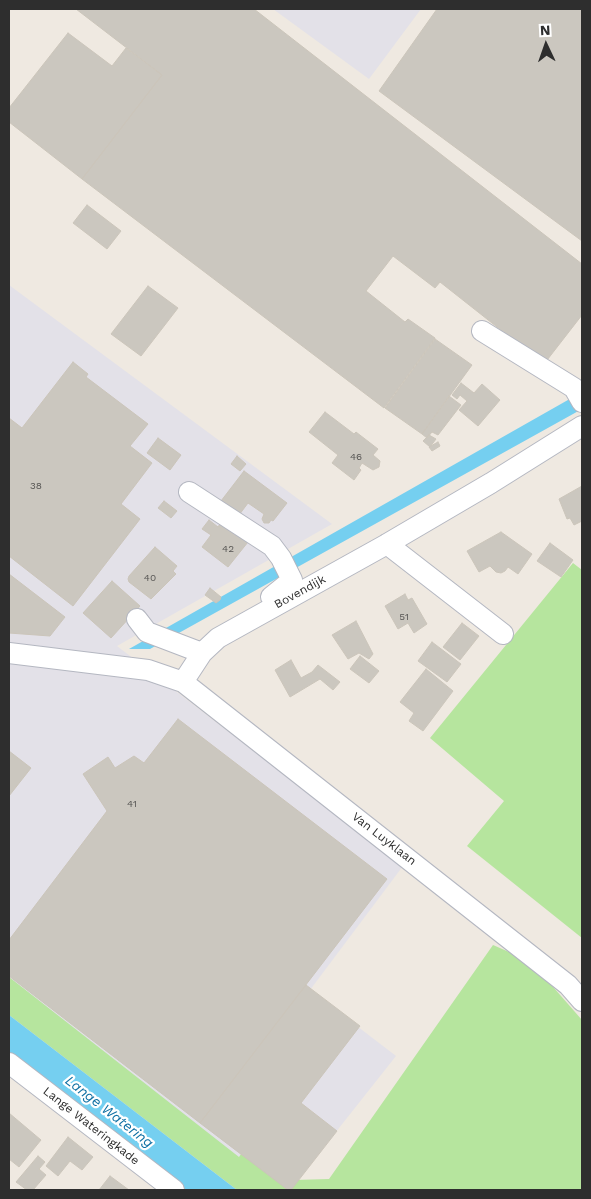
<!DOCTYPE html>
<html>
<head>
<meta charset="utf-8">
<style>
	body { margin:0 }
	#map { position:relative; width:591px; height:1199px; overflow:hidden; background:#efe9e1; font-family:"Work Sans",sans-serif }
	canvas { display:block }
	.frame { position:absolute; inset:0; border:10px solid #2e2e2e; pointer-events:none }
	.north { position:absolute; left:521px; top:20px; width:50px; height:50px; -webkit-text-stroke:4px #fff; paint-order:stroke; rotate:357deg; font-size:14px; font-weight:700; line-height:20px; text-align:center; color:#2e2e2e }
	.north::after { content:''; display:block; margin:auto; width:18px; height:22px; background:#2e2e2e; clip-path:polygon(50% 0,100% 100%,50% 72%,0 100%) }
</style>
</head>
<body>
<div id="map">
<canvas width="591" height="1199"></canvas>
<div class="frame"></div>
<div class="north">N</div>
</div>
<script>
const context = document.querySelector('canvas').getContext('2d');
context.lineJoin = 'round';
function fillPath(path, color) { context.fillStyle = color; context.fill(path, 'evenodd'); }
const shape = rows => new Path2D(rows.map(r => 'M' + r).join(''));
function strokePath(path, color, width, dash) { context.strokeStyle = color; context.lineWidth = width; context.lineCap = dash ? 'butt' : 'round'; context.setLineDash(dash || []); context.stroke(path); }
function drawText(font, color, halo, rows, align = 'center') {
  context.font = font + ' "Work Sans",sans-serif'; context.lineWidth = 4.5; context.setLineDash([]); context.textBaseline = 'middle'; context.strokeStyle = halo; context.fillStyle = color; for (const [text, x, y, turn = 0] of rows) {
    context.save(); context.translate(x, y); context.rotate((+turn || 0) * Math.PI / 180); context.textAlign = isNaN(turn) ? turn : align; if (halo) context.strokeText(text, 0, 0); context.fillText(text, 0, 0); context.restore();
  }
}
const industrial = shape([
	[273,9,421,9,369,79],
	[9,285,332,524,117,646,403,866,310,990,396,1056,290,1190,9,1013]
]);
const green = shape([
	[573,563,582,570,582,938,467,846,504,801,430,738],
	[493,945,516,955,547,980,582,1020,582,1190,237,1190,9,1015,9,977,239,1157,248,1144,294,1180,329,1179]
]);
const water = shape([
	[582,392,582,409,150,649,129,649],
	[9,1015,237,1190,182,1190,9,1058]
]);
const building = shape([
	[76,9,254,9,582,264,582,315,544,364,440,282,435,288,393,256,366,291,405,322,408,319,435,338,384,408,82,179,162,75,76,9],
	[437,9,582,9,582,241,379,91,437,9],
	[68,33,112,66,126,48,162,75,82,179,9,122,9,108,68,33],
	[87,205,121,231,107,249,73,223,87,205],
	[148,286,178,308,141,356,111,334,148,286],
	[435,339,472,365,422,434,385,408,435,339],
	[73,362,88,374,86,377,148,424,130,446,152,463,121,504,140,519,73,606,9,556,9,418,22,428,73,362],
	[461,383,474,393,482,384,500,400,478,426,459,410,467,401,460,395,457,399,452,395,461,383],
	[449,396,461,405,438,435,432,432,427,438,422,434,449,396],
	[325,412,354,434,356,432,378,449,373,455,380,461,379,467,373,470,362,463,359,468,361,470,354,480,332,463,338,455,309,432,325,412],
	[429,435,436,439,430,447,423,441,429,435],
	[158,438,181,455,170,470,147,453,158,438],
	[438,442,440,446,432,451,429,447,438,442],
	[237,456,246,464,240,471,231,464,237,456],
	[244,471,287,503,273,521,271,520,269,523,264,523,262,519,264,514,248,503,239,515,221,501,244,471],
	[582,486,582,521,574,525,570,518,567,519,559,499,582,486],
	[164,501,177,511,171,518,158,508,164,501],
	[209,520,218,527,220,524,236,536,237,533,248,542,228,567,202,547,211,535,202,529,209,520],
	[501,532,532,554,518,574,508,567,505,571,501,573,496,572,490,566,479,572,467,551,501,532],
	[550,543,573,560,561,577,537,561,550,543],
	[155,547,177,566,173,571,176,574,151,599,129,582,128,579,129,576,155,547],
	[9,574,65,617,50,636,9,633,9,574],
	[112,581,140,606,111,638,83,613,112,581],
	[210,588,221,597,220,600,216,603,205,595,210,588],
	[405,594,408,600,412,598,427,624,414,633,408,623,398,629,385,606,405,594],
	[356,621,373,654,369,659,359,653,348,659,332,635,356,621],
	[462,623,479,636,460,660,443,647,462,623],
	[432,642,461,664,447,682,418,661,432,642],
	[360,656,379,671,369,683,350,669,360,656],
	[291,660,301,678,312,672,318,665,340,682,333,690,320,679,290,697,275,670,291,660],
	[426,669,453,691,423,731,409,721,414,713,400,702,426,669],
	[178,719,387,879,200,1123,9,976,9,940,107,811,83,774,108,757,115,768,134,756,144,763,178,719],
	[9,751,31,768,9,796,9,751],
	[306,985,360,1026,301,1103,337,1131,291,1190,288,1190,200,1123,306,985],
	[9,1113,41,1140,19,1167,9,1159,9,1113],
	[68,1137,93,1157,82,1170,70,1161,58,1176,46,1166,68,1137],
	[38,1156,45,1162,39,1169,46,1175,33,1190,27,1190,16,1182,38,1156],
	[110,1176,129,1190,99,1190,110,1176]
]);
const minor = shape([
	[482,331,574,388,582,402],
	[189,492,272,546,281,558,292,580,271,597],
	[387,544,503,634],
	[137,619,147,632,202,653],
	[9,653,148,670,183,682,568,985,582,1001],
	[183,682,202,653,218,638,387,544,491,483,582,426],
	[9,1063,174,1190]
]);
const numberNames = [
	["46",356,457],
	["38",36,486],
	["42",228,549],
	["40",150,578],
	["51",404,617],
	["41",132,804]
];
const streetNames = [
	["Bovendijk",300,592,-29],
	["Van Luyklaan",384,839,38],
	["Lange Wateringkade",91,1126,38]
];
const waterNames = [
	["Lange Watering",109,1112,38]
];
fillPath(industrial, '#e3e1e8');
fillPath(green, '#b6e59e');
fillPath(water, '#75cff0');
fillPath(building, '#cbc7bf');
strokePath(building, '#cbc5ba', 1);
strokePath(minor, '#b4b7c1', 22);
strokePath(minor, '#fff', 20);
drawText('10px', '#555452', null, numberNames);
drawText('12px', '#2e2e2e', '#fff', streetNames);
drawText('italic 14px', '#0d6fa3', '#fff', waterNames);
</script>
</body>
</html>
